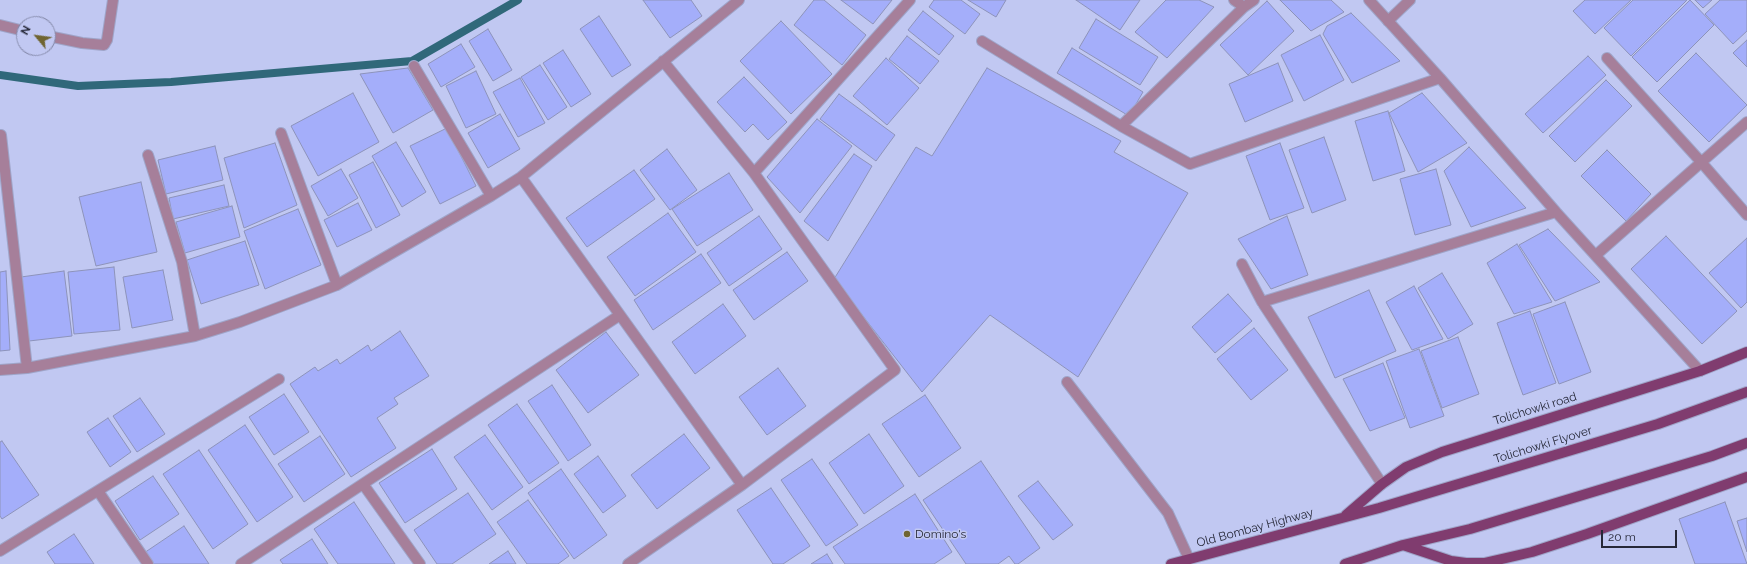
<!DOCTYPE html>
<html>
<head>
<meta charset="utf-8">
<style>
	body { margin:0 }
	#map { position:relative; width:1747px; height:564px; overflow:hidden; background:#c1c8f2; font-family:Raleway,sans-serif }
	canvas { display:block }
	.north { position:absolute; left:16px; top:16px; width:40px; height:40px; box-sizing:border-box; background:#c1c8f2; border:1px solid #8388a8; border-radius:50%; rotate:299deg; font-size:11px; font-weight:700; line-height:16px; text-align:center; color:#262838 }
	.north::after { content:''; display:block; margin:auto; width:14px; height:18px; background:#6f6431; clip-path:polygon(50% 0,100% 100%,50% 72%,0 100%) }
	.scale { position:absolute; left:1601px; top:530px; width:76px; height:18px; box-sizing:border-box; border:2px solid #262838; border-top:0; padding-left:5px; font-size:12px; line-height:14px; white-space:nowrap; color:#262838; -webkit-text-stroke:3px #c1c8f2; paint-order:stroke }
</style>
</head>
<body>
<div id="map">
<canvas width="1747" height="564"></canvas>
<div class="north">N</div>
<div class="scale">20 m</div>
</div>
<script>
const context = document.querySelector('canvas').getContext('2d');
context.lineJoin = 'round';
const shape = rows => new Path2D(rows.map(r => 'M' + r).join(''));
function strokePath(path, color, width, dash) { context.strokeStyle = color; context.lineWidth = width; context.lineCap = dash ? 'butt' : 'round'; context.setLineDash(dash || []); context.stroke(path); }
function fillPath(path, color) { context.fillStyle = color; context.fill(path, 'evenodd'); }
function drawText(font, color, halo, rows, align = 'center') {
  context.font = font + ' Raleway,sans-serif'; context.lineWidth = 3; context.setLineDash([]); context.textBaseline = 'middle'; context.strokeStyle = halo; context.fillStyle = color; for (const [text, x, y, turn = 0] of rows) {
    context.save(); context.translate(x, y); context.rotate((+turn || 0) * Math.PI / 180); context.textAlign = isNaN(turn) ? turn : align; if (halo) context.strokeText(text, 0, 0); context.fillText(text, 0, 0); context.restore();
  }
}
const stream = shape([
	[0,75,78,86,171,82,412,61,518,0]
]);
const building = shape([
	[643,0,691,0,702,16,670,38,643,0],
	[814,0,824,0,866,35,842,65,794,25,814,0],
	[841,0,892,0,873,24,841,0],
	[934,0,961,0,980,14,965,34,929,7,934,0],
	[968,0,1006,0,996,17,968,0],
	[1076,0,1140,0,1120,30,1076,0],
	[1166,0,1199,0,1214,7,1167,58,1135,32,1166,0],
	[1280,0,1331,0,1344,12,1311,31,1280,0],
	[1585,0,1631,0,1595,34,1573,11,1585,0],
	[1633,0,1687,0,1631,56,1604,28,1633,0],
	[1690,0,1714,25,1657,82,1632,57,1690,0],
	[1695,0,1712,0,1703,8,1695,0],
	[1720,0,1747,0,1747,31,1733,44,1705,14,1720,0],
	[1267,1,1294,31,1248,75,1220,45,1267,1],
	[923,11,954,36,939,55,908,30,923,11],
	[1351,13,1400,61,1352,83,1323,34,1327,26,1351,13],
	[599,16,631,65,612,77,580,29,599,16],
	[1096,19,1158,57,1140,85,1079,48,1096,19],
	[781,21,832,74,791,114,740,61,781,21],
	[488,29,512,70,493,81,469,41,488,29],
	[1320,35,1344,80,1304,101,1281,55,1320,35],
	[907,36,939,61,920,84,889,59,907,36],
	[1747,40,1747,67,1733,53,1747,40],
	[461,44,475,67,441,87,428,64,461,44],
	[1072,48,1143,92,1129,116,1057,73,1072,48],
	[563,50,591,94,571,107,543,63,563,50],
	[1696,53,1747,105,1709,142,1658,91,1696,53],
	[1588,56,1606,75,1543,133,1525,114,1588,56],
	[886,58,919,88,887,125,853,96,886,58],
	[1278,63,1293,101,1245,122,1229,84,1278,63],
	[540,65,567,107,548,120,521,77,540,65],
	[408,68,433,110,393,133,360,74,408,68],
	[987,68,1121,141,1114,152,1188,193,1078,377,990,315,922,392,834,279,916,147,932,156,987,68],
	[476,71,496,114,466,128,446,86,476,71],
	[744,77,787,122,768,140,753,124,745,132,717,102,744,77],
	[520,78,545,123,518,137,493,92,520,78],
	[1606,80,1632,106,1575,162,1549,136,1606,80],
	[353,93,379,142,318,176,291,126,353,93],
	[1422,93,1467,143,1418,172,1389,113,1422,93],
	[839,94,895,135,876,161,820,119,839,94],
	[1388,111,1405,171,1373,181,1355,121,1388,111],
	[500,114,520,149,488,168,468,133,500,114],
	[817,119,852,146,800,213,767,177,817,119],
	[447,128,476,186,440,204,410,146,447,128],
	[1324,137,1346,200,1312,213,1289,150,1324,137],
	[396,142,426,192,402,207,372,156,396,142],
	[275,143,297,205,244,228,224,158,275,143],
	[1280,143,1304,208,1270,220,1246,156,1280,143],
	[215,146,223,180,166,194,158,160,215,146],
	[1469,147,1526,208,1471,227,1444,171,1469,147],
	[667,149,697,190,670,210,640,170,667,149],
	[1607,150,1651,194,1626,221,1581,176,1607,150],
	[854,154,872,166,828,241,804,221,854,154],
	[373,162,400,215,376,228,349,175,373,162],
	[341,169,358,198,328,216,311,186,341,169],
	[1436,169,1451,225,1415,235,1400,179,1436,169],
	[634,170,655,199,587,247,566,218,634,170],
	[729,173,753,210,697,246,672,209,729,173],
	[141,182,157,252,96,266,79,197,141,182],
	[224,185,229,206,173,219,169,198,224,185],
	[358,203,372,230,337,247,324,220,358,203],
	[232,206,240,237,185,253,176,222,232,206],
	[298,209,321,265,265,289,244,231,298,209],
	[668,213,696,252,635,296,607,257,668,213],
	[759,216,782,249,729,286,707,253,759,216],
	[1287,216,1308,275,1271,289,1238,239,1287,216],
	[1548,229,1600,282,1555,301,1519,245,1548,229],
	[1666,236,1737,311,1702,344,1631,269,1666,236],
	[1747,238,1747,302,1741,308,1709,273,1747,238],
	[245,241,259,285,201,304,187,260,245,241],
	[1517,244,1552,302,1514,314,1487,263,1517,244],
	[787,252,808,281,754,320,733,290,787,252],
	[701,254,721,283,653,330,634,300,701,254],
	[114,267,120,330,74,334,68,272,114,267],
	[163,270,173,320,132,328,123,277,163,270],
	[6,271,10,350,0,351,0,272,6,271],
	[64,271,72,336,29,341,21,277,64,271],
	[1442,273,1473,324,1448,339,1418,288,1442,273],
	[1414,286,1443,339,1412,350,1386,302,1414,286],
	[1369,290,1396,351,1335,378,1308,317,1369,290],
	[1228,294,1252,321,1215,353,1192,327,1228,294],
	[1565,302,1591,372,1559,384,1533,314,1565,302],
	[723,304,746,336,695,374,672,342,723,304],
	[1530,311,1556,383,1523,395,1497,323,1530,311],
	[1254,328,1288,370,1251,400,1217,359,1254,328],
	[400,331,429,376,394,398,398,404,377,418,396,448,351,477,290,384,315,367,318,371,337,359,340,364,368,345,371,351,400,331],
	[606,332,639,375,588,413,556,370,606,332],
	[1458,337,1479,394,1442,408,1421,351,1458,337],
	[1419,349,1444,416,1410,428,1386,361,1419,349],
	[1383,363,1405,418,1370,431,1343,379,1383,363],
	[778,368,806,406,767,435,739,397,778,368],
	[552,385,591,445,568,461,528,401,552,385],
	[284,394,309,432,274,455,249,417,284,394],
	[925,395,961,448,919,477,882,424,925,395],
	[140,398,165,434,137,452,113,416,140,398],
	[517,404,559,463,529,484,488,425,517,404],
	[108,418,131,452,110,467,87,432,108,418],
	[245,425,293,497,257,522,208,450,245,425],
	[684,434,710,468,657,509,631,475,684,434],
	[869,434,904,486,864,514,829,463,869,434],
	[485,435,523,487,492,510,454,457,485,435],
	[320,436,345,474,304,502,278,464,320,436],
	[2,441,39,495,2,519,0,516,0,442,2,441],
	[432,449,457,489,405,523,379,483,432,449],
	[199,450,248,524,213,549,163,474,199,450],
	[598,456,626,496,603,513,574,474,598,456],
	[812,459,858,525,826,546,781,480,812,459],
	[981,461,1040,548,1018,564,1015,564,1009,556,998,564,966,564,923,500,981,461],
	[561,469,607,535,574,559,528,493,561,469],
	[153,476,179,514,140,540,115,501,153,476],
	[1038,481,1073,525,1053,540,1018,496,1038,481],
	[771,488,810,546,783,564,773,564,737,510,771,488],
	[468,493,496,534,452,564,437,564,414,530,468,493],
	[915,494,952,552,934,564,845,564,833,547,915,494],
	[528,500,569,556,558,564,527,564,497,522,528,500],
	[354,502,395,564,338,564,314,529,354,502],
	[1725,502,1747,564,1695,564,1679,519,1725,502],
	[1747,518,1747,552,1737,521,1747,518],
	[184,526,209,564,151,564,144,553,184,526],
	[74,534,94,564,55,564,47,552,74,534],
	[312,539,328,564,283,564,280,560,312,539],
	[508,551,516,564,489,564,508,551],
	[827,554,833,564,811,564,827,554]
]);
const service = shape([
	[1388,21,1410,0],
	[1067,382,1168,513,1189,559]
]);
const minor = shape([
	[1234,0,1244,7],
	[1369,0,1440,78,1556,212,1700,371],
	[0,25,24,31],
	[48,36,82,43,104,45,107,40,113,0],
	[982,41,1121,126,1190,164,1440,78],
	[1607,58,1702,163,1747,215],
	[663,61,754,173],
	[414,66,491,196],
	[1121,126,1244,7,1254,0],
	[281,133,337,285],
	[1,135,27,368],
	[148,155,182,262,195,336],
	[521,177,742,485],
	[1596,255,1747,122],
	[1242,264,1262,302,1382,484],
	[1262,302,1556,212],
	[0,370,27,368,195,336,240,322,337,285,491,196,521,177,739,0],
	[363,484,420,564],
	[98,491,148,564],
	[0,551,279,379],
	[241,564,620,315],
	[628,564,742,485,895,370,754,173,910,0]
]);
const primary = shape([
	[1346,515,1382,484,1406,467,1442,452,1700,371,1747,352],
	[1403,545,1451,561,1466,563,1484,563,1532,552,1587,534,1747,477],
	[1171,564,1379,508,1658,424,1747,392],
	[1345,564,1403,545,1470,529,1712,456,1747,443]
]);
const markers = [
	[907,534,4,"#6f6431"]
];
const streetNames = [
	["Tolichowki road",1535,409,-17],
	["Tolichowki Flyover",1543,445,-17],
	["Old Bombay Highway",1255,528,-15]
];
const poiNames = [
	["Domino's",915,534]
];
strokePath(stream, '#30687a', 8);
fillPath(building, '#a4aefa');
strokePath(building, '#8d93ba', 1);
strokePath(service, '#9fa5c9', 12);
strokePath(minor, '#9fa5c9', 12);
strokePath(primary, '#9fa5c9', 12);
strokePath(service, '#a67f9a', 10);
strokePath(minor, '#a67f9a', 10);
strokePath(primary, '#803c6f', 10);
for (const [x, y, r, color] of markers) { const dot = new Path2D(); dot.arc(x, y, r, 0, 2 * Math.PI); context.fillStyle = color; context.fill(dot); strokePath(dot, '#c1c8f2', 1.5); }
drawText('12px', '#262838', '#c1c8f2', streetNames);
drawText('12px', '#262838', '#c1c8f2', poiNames, 'left');
</script>
</body>
</html>
